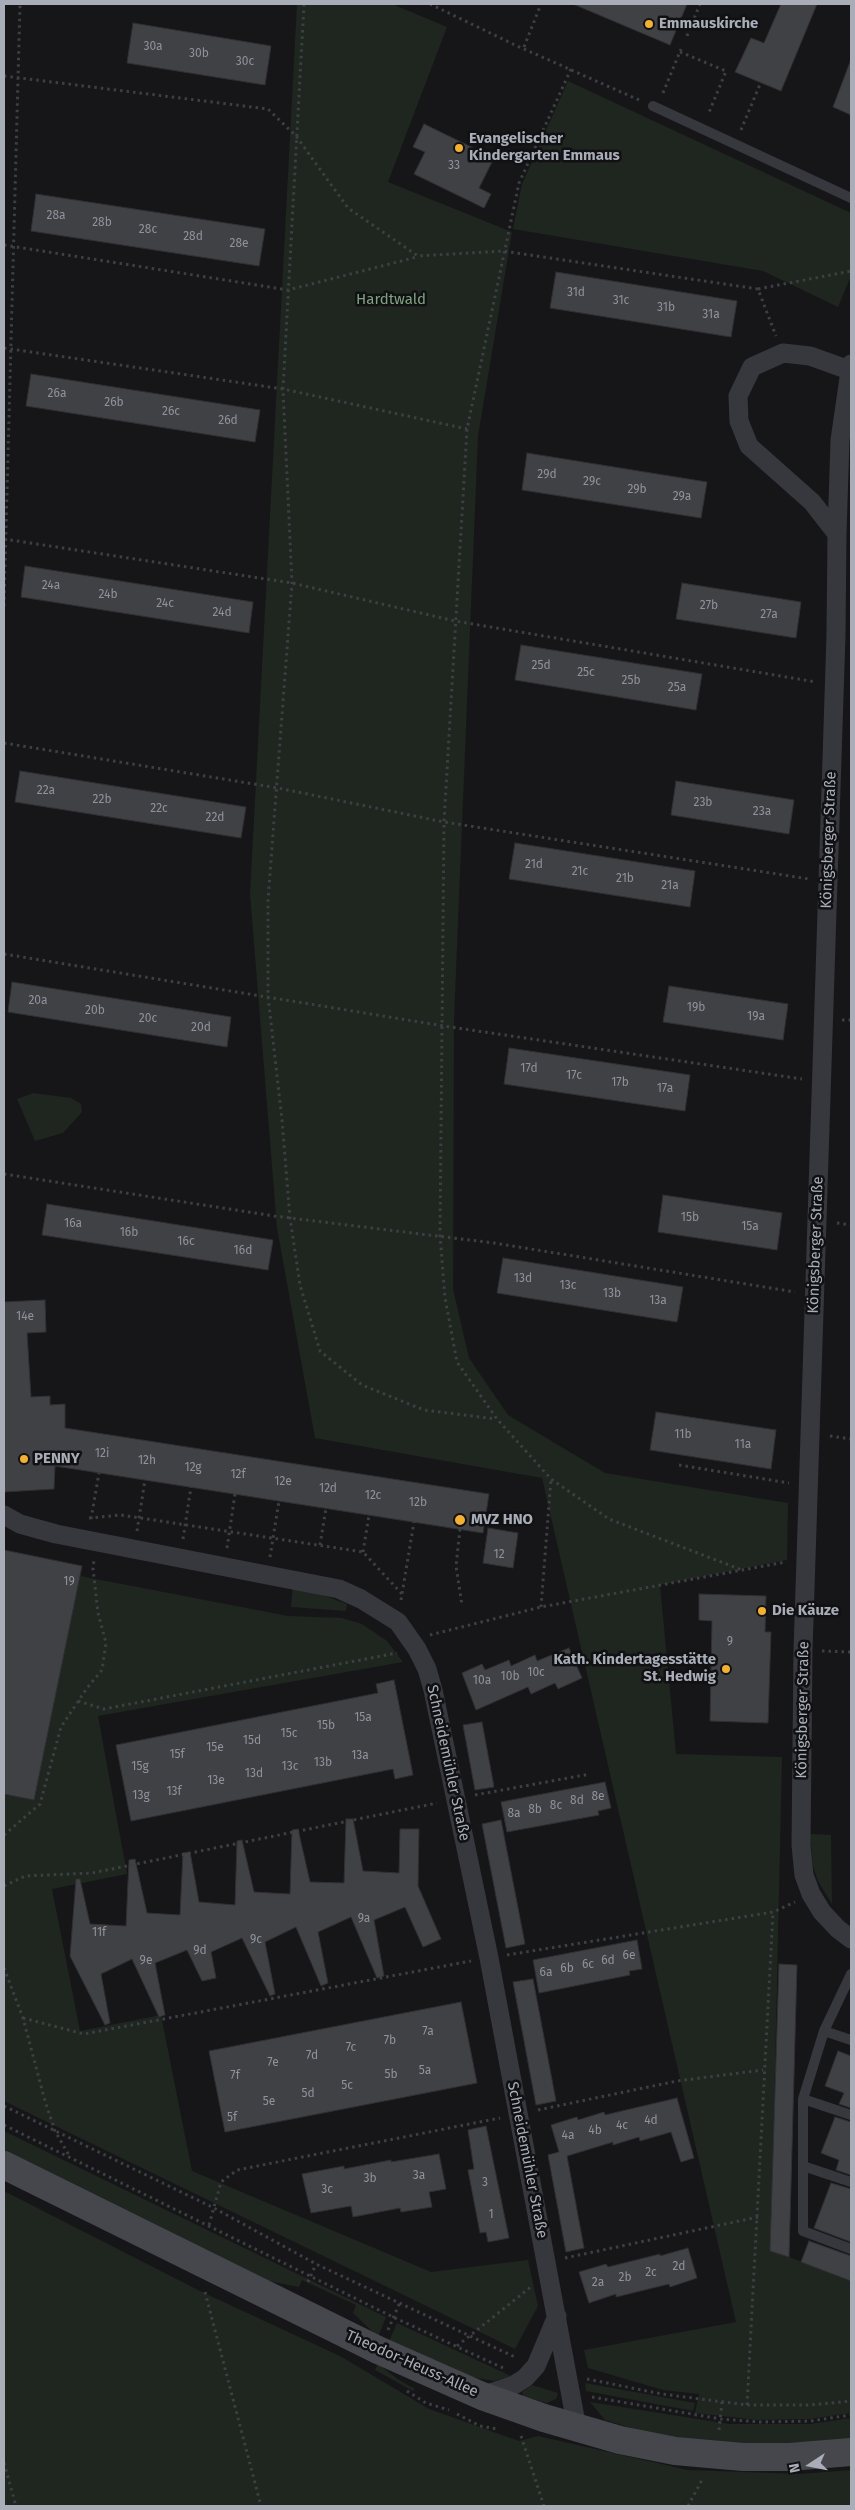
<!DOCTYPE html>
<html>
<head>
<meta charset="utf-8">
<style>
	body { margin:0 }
	#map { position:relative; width:855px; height:2510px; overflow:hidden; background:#161618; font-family:"Fira Sans",sans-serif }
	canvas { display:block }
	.frame { position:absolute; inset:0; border:5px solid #a8adb8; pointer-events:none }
	.north { position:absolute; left:785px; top:2440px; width:50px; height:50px; -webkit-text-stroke:4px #111113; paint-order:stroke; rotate:259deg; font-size:14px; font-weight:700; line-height:20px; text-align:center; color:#a8adb8 }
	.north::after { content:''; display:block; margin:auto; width:18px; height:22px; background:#a8adb8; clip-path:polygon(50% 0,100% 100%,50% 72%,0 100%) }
</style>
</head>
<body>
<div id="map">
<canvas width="855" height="2510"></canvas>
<div class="frame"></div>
<div class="north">N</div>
</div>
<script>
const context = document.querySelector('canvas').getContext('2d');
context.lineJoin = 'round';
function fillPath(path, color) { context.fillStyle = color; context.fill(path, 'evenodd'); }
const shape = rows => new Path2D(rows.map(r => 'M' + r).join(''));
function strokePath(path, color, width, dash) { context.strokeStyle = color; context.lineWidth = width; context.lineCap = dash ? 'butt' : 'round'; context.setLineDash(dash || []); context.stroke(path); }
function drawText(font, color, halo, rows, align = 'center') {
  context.font = font + ' "Fira Sans",sans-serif'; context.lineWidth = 5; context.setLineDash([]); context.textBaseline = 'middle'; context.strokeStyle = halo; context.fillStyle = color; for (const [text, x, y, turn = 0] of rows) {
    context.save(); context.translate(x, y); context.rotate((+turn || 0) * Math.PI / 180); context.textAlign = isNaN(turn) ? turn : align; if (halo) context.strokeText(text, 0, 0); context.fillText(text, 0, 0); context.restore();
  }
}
const green = shape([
	[297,4,392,4,447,27,388,182,512,232,478,436,454,1019,453,1289,469,1358,508,1415,605,1473,788,1503,787,1560,660,1585,676,1754,782,1757,771,2250,851,2281,851,2413,809,2419,757,2420,695,2413,699,2394,663,2390,588,2368,584,2350,736,2322,542,1478,315,1438,277,1228,250,894],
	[568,81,851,213,851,276,838,307,763,271,513,229,522,184],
	[33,1093,71,1098,81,1104,82,1112,63,1133,35,1141,17,1099],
	[80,1576,288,1616,342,1618,362,1624,387,1641,403,1662,98,1716,127,1874,52,1889,80,2031,161,2015,192,2171,431,2272,528,2260,538,2306,515,2349,4,2101,4,1794,34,1800],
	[293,1584,347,1604,346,1611,291,1607],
	[810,1834,831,1835,832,1904,818,1881,813,1866],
	[4,2131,386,2317,378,2337,353,2313,356,2305,302,2280,299,2287,264,2280,4,2151],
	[4,2191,202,2292,340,2356,429,2409,519,2441,538,2436,688,2470,801,2474,851,2470,851,2506,4,2506],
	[397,2323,511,2376,494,2381,472,2377,389,2341],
	[378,2364,399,2380,415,2389,413,2391,375,2370],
	[585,2383,695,2403,693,2411,586,2391],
	[532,2385,558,2393,556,2399,547,2403,523,2396,522,2392],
	[590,2402,729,2424,810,2424,851,2418,851,2440,741,2445,655,2435,605,2420]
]);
const building = shape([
	[573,4,687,4,670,45,573,4],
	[781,4,817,4,781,91,735,72,751,38,764,43,781,4],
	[133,23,271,46,265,85,127,63,133,23],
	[850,62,851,63,851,115,833,107,850,62],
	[424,124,494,158,479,188,491,194,484,208,414,174,425,152,413,147,424,124],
	[36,194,265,229,259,266,31,231,36,194],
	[556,272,737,301,731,337,550,308,556,272],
	[31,374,260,410,255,442,26,406,31,374],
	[527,453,707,482,701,518,522,490,527,453],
	[25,566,253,602,249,633,21,597,25,566],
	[682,583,801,602,796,638,676,619,682,583],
	[521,645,702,674,696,710,515,680,521,645],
	[20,771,246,807,241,838,15,802,20,771],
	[676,781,794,800,789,834,671,815,676,781],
	[515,843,695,871,690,907,509,879,515,843],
	[12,982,231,1017,227,1047,8,1012,12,982],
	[669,986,788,1004,783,1040,663,1022,669,986],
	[509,1048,690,1075,685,1111,504,1084,509,1048],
	[663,1195,782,1213,777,1250,658,1232,663,1195],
	[47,1204,273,1240,268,1270,42,1235,47,1204],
	[503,1258,683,1287,677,1322,497,1293,503,1258],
	[45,1300,46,1332,27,1333,31,1397,50,1396,50,1405,65,1404,65,1428,489,1494,483,1533,55,1466,54,1489,4,1492,4,1302,45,1300],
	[656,1412,776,1430,771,1469,650,1450,656,1412],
	[488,1528,518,1533,513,1568,483,1563,488,1528],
	[4,1550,82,1566,34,1800,4,1794,4,1550],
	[699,1594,766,1596,765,1632,771,1632,768,1723,710,1721,712,1621,699,1620,699,1594],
	[569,1648,582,1678,558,1689,555,1683,531,1694,528,1687,476,1710,462,1673,482,1664,485,1670,509,1660,511,1666,535,1655,537,1661,569,1648],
	[394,1680,413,1775,395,1779,393,1769,131,1821,116,1745,378,1693,376,1684,394,1680],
	[482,1722,494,1787,475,1790,463,1725,482,1722],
	[605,1782,611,1808,598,1811,599,1815,507,1832,501,1802,605,1782],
	[346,1819,353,1819,363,1871,399,1873,400,1829,419,1829,418,1886,441,1939,423,1947,405,1907,374,1920,384,1976,377,1978,351,1917,318,1932,328,1983,321,1986,296,1927,265,1942,275,1994,270,1996,242,1938,211,1952,216,1978,202,1981,187,1950,155,1963,165,2015,159,2017,132,1959,101,1974,110,2023,105,2025,70,1956,76,1879,80,1879,90,1924,126,1926,129,1860,135,1859,147,1913,180,1915,183,1853,190,1852,199,1902,235,1905,237,1841,242,1840,254,1892,290,1894,292,1830,298,1829,310,1882,344,1883,346,1819],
	[501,1820,525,1944,506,1948,482,1824,501,1820],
	[637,1940,642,1969,629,1971,630,1975,539,1993,533,1960,637,1940],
	[779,1964,797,1965,789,2257,770,2251,779,1964],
	[533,1979,556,2101,536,2105,513,1982,533,1979],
	[461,2002,477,2083,225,2132,209,2051,461,2002],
	[838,2051,851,2056,851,2108,839,2104,844,2093,825,2086,838,2051],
	[677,2098,694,2158,681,2162,671,2132,640,2141,639,2137,613,2145,613,2142,567,2156,584,2248,566,2252,548,2155,559,2152,551,2125,577,2117,578,2120,604,2112,605,2115,677,2098],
	[835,2117,851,2122,851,2175,836,2170,839,2160,821,2153,835,2117],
	[486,2126,509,2238,488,2242,486,2232,480,2233,468,2170,474,2169,468,2130,486,2126],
	[439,2154,446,2189,429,2192,432,2207,401,2212,400,2208,353,2217,351,2206,311,2213,302,2174,344,2166,344,2169,391,2160,391,2162,439,2154],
	[831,2183,851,2189,851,2242,814,2228,831,2183],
	[809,2241,851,2256,851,2281,801,2262,809,2241],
	[688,2248,697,2278,670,2287,669,2284,616,2297,616,2294,589,2303,579,2272,606,2264,608,2267,660,2254,660,2256,688,2248]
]);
const path = shape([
	[304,4,283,389,292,583,268,900,268,996,282,1120,290,1218,300,1285,320,1351,362,1385,424,1410,496,1419],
	[430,4,515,45,639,100],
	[687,36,700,4],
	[524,47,541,4],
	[680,52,726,71,708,115],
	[571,69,519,183,467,429,444,822,440,1235,445,1298,457,1362,497,1419,551,1479,609,1519,742,1570],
	[4,76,268,109,296,136,348,208,418,256,503,251,758,289,776,336],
	[663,93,681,49],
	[741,130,761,82],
	[4,245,288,290,417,257],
	[758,289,851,271],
	[4,348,283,389,467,429],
	[4,539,292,583,455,621,816,682],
	[4,606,20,4],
	[4,743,278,788,444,822,809,879],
	[4,954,444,1026,802,1079],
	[842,1020,851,1020],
	[4,1174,274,1216,494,1243,795,1292],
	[837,1223,851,1225],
	[830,1436,851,1439],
	[679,1465,789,1483],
	[89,1518,121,1515,363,1552,402,1594],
	[91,1519,99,1473],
	[460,1529,456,1566,462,1605],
	[137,1531,145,1480],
	[183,1539,191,1487],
	[320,1545,326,1508],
	[227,1548,235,1494],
	[363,1552,369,1515],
	[270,1557,279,1501],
	[401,1600,414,1522],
	[541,1607,551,1479],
	[430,1635,541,1607,786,1562],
	[822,1651,851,1652],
	[78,1701,104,1709,397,1653],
	[475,1795,590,1774],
	[4,1835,40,1804,61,1727,87,1688,102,1670,106,1643,98,1613,93,1569,94,1559],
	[4,1886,25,1876,92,1873,437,1803],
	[507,1955,773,1912,795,1902],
	[4,1968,23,2018,45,2101,55,2131,70,2157],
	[23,2018,84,2034,471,1961],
	[4,2106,214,2208,316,2264,517,2358],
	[538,2110,677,2081,763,2070],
	[4,2125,393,2317,503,2368],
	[209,2225,221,2182,237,2170,500,2118],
	[565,2258,758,2217],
	[308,2282,316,2264],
	[205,2292,261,2506],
	[388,2330,400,2302],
	[457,2346,532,2286],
	[587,2379,662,2394,747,2405,810,2405,851,2401],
	[407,2391,426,2403,449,2410],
	[592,2397,721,2419,760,2422,811,2421,851,2415],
	[747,2405,773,1912],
	[457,2414,480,2426,497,2429],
	[719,2430,722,2402],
	[521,2436,544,2506],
	[4,2463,16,2506],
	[688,2506,703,2478]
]);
const service = shape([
	[653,106,851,198],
	[851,1974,824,2031,803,2099,803,2231,851,2249],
	[824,2031,851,2040],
	[803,2099,851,2115],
	[803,2166,851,2182]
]);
const minor = shape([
	[851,364,840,440,837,534,836,635,803,1650,801,1845,804,1875,811,1894,822,1912,838,1929,851,1939],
	[837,534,812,502,749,446,739,421,738,396,752,367,783,353,810,356,849,370],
	[4,1515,20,1524,56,1534,339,1589,361,1599,398,1622,417,1649,427,1669,433,1690,489,1958,577,2428],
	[482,2396,514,2385,525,2378,536,2366,557,2316]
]);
const secondary = shape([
	[4,2165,378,2350,482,2396,544,2418,620,2440,675,2451,743,2457,789,2457,851,2452]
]);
const markers = [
	[649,24,5,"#f2b134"],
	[459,148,5,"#f2b134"],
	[24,1459,5,"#f2b134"],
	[460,1520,6,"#f2b134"],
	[762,1611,5,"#f2b134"],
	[726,1669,5,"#f2b134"]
];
const numberNames = [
	["30a",153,47],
	["30b",199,54],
	["30c",245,62],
	["33",454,166],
	["28a",56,216],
	["28b",102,223],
	["28c",148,230],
	["28d",193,237],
	["28e",239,244],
	["31d",576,293],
	["31c",621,301],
	["31b",666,308],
	["31a",711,315],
	["26a",57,394],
	["26b",114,403],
	["26c",171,412],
	["26d",228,421],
	["29d",547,475],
	["29c",592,482],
	["29b",637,490],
	["29a",682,497],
	["24a",51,586],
	["24b",108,595],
	["24c",165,604],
	["27b",709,606],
	["24d",222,613],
	["27a",769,615],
	["25d",541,666],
	["25c",586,673],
	["25b",631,681],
	["25a",677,688],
	["22a",46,791],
	["22b",102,800],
	["23b",703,803],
	["22c",159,809],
	["23a",762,812],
	["22d",215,818],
	["21d",534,865],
	["21c",580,872],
	["21b",625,879],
	["21a",670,886],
	["20a",38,1001],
	["19b",696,1008],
	["20b",95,1011],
	["19a",756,1017],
	["20c",148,1019],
	["20d",201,1028],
	["17d",529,1069],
	["17c",574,1076],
	["17b",620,1083],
	["17a",665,1089],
	["15b",690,1218],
	["16a",73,1224],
	["15a",750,1227],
	["16b",129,1233],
	["16c",186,1242],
	["16d",243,1251],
	["13d",523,1279],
	["13c",568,1286],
	["13b",612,1294],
	["13a",658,1301],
	["14e",25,1317],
	["11b",683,1435],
	["11a",743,1445],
	["12i",102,1454],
	["12h",147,1461],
	["12g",193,1468],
	["12f",238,1475],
	["12e",283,1482],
	["12d",328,1489],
	["12c",373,1496],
	["12b",418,1503],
	["12",499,1555],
	["19",69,1582],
	["9",730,1642],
	["10c",536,1673],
	["10b",510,1677],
	["10a",482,1681],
	["15a",363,1718],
	["15b",326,1726],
	["15c",289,1734],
	["15d",252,1741],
	["15e",215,1748],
	["15f",177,1755],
	["13a",360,1756],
	["13b",323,1763],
	["15g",140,1767],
	["13c",290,1767],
	["13d",254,1774],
	["13e",216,1781],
	["13f",174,1792],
	["13g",141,1796],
	["8e",598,1797],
	["8d",577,1801],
	["8c",556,1806],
	["8b",535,1810],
	["8a",514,1814],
	["9a",364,1919],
	["11f",99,1933],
	["9c",256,1940],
	["9d",200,1951],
	["6e",629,1956],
	["9e",146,1961],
	["6d",608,1961],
	["6c",588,1965],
	["6b",567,1969],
	["6a",546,1973],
	["7a",428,2032],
	["7b",390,2041],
	["7c",351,2048],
	["7d",312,2056],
	["7e",273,2063],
	["5a",425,2071],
	["5b",391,2075],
	["7f",235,2076],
	["5c",347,2086],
	["5d",308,2094],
	["5e",269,2102],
	["5f",232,2118],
	["4d",651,2121],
	["4c",622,2126],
	["4b",595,2131],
	["4a",568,2136],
	["3a",419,2176],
	["3b",370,2179],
	["3",485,2183],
	["3c",327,2190],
	["1",491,2215],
	["2d",679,2267],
	["2c",651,2273],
	["2b",625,2278],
	["2a",598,2283]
];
const poiNames = [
	["Emmauskirche",659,24],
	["Evangelischer",469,139],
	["Kindergarten Emmaus",469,156],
	["PENNY",34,1459],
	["MVZ HNO",471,1520],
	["Die Käuze",772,1611],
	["Kath. Kindertagesstätte",716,1660,"right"],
	["St. Hedwig",716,1677,"right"]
];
const parkNames = [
	["Hardtwald",391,300]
];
const streetNames = [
	["Königsberger Straße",829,840,-88],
	["Königsberger Straße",816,1245,-88],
	["Königsberger Straße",803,1710,-89],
	["Schneidemühler Straße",448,1763,78],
	["Schneidemühler Straße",527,2160,79],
	["Theodor-Heuss-Allee",412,2364,24]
];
fillPath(green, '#1e261f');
fillPath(building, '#404145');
strokePath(building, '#303034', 1);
strokePath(path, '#3d3f44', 3, [2.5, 4]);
strokePath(service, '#37383d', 10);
strokePath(minor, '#37383d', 19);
strokePath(secondary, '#45474d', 28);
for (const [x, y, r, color] of markers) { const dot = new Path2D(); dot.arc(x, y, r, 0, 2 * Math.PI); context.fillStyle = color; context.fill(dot); strokePath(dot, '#111113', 2); }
drawText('12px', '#8e929b', null, numberNames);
drawText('bold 15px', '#a8adb8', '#111113', poiNames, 'left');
drawText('15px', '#7fa381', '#111113', parkNames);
drawText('15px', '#a8adb8', '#111113', streetNames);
</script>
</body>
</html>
